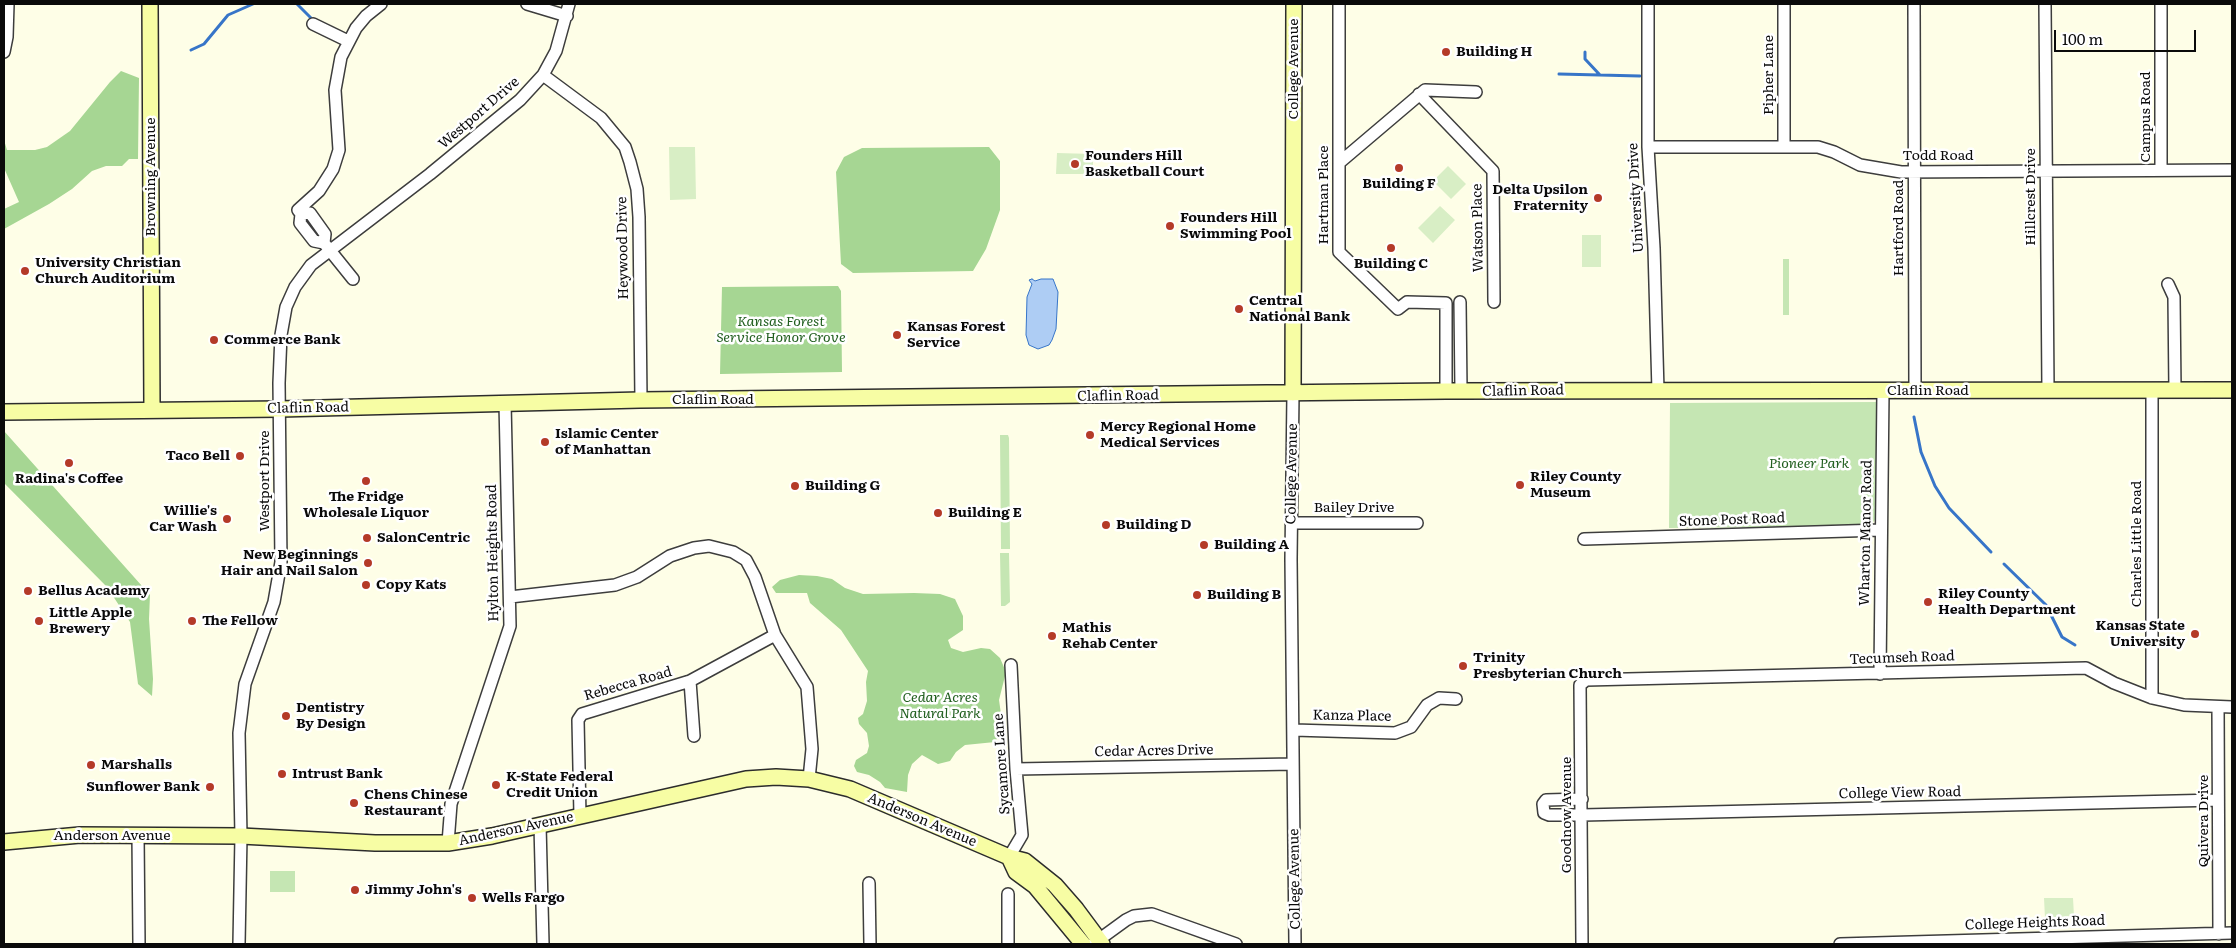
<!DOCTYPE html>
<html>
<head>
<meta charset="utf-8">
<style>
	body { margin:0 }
	#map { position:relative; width:2236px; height:948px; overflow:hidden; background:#fefee7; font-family:Literata,serif }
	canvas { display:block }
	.frame { position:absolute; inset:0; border:5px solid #0a0a0a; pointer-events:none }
	.scale { position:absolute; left:2054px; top:30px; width:142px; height:22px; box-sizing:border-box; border:2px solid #0a0a0a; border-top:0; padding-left:6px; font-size:15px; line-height:18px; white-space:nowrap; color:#0a0a0a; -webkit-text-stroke:4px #fff; paint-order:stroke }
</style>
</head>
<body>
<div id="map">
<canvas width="2236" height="948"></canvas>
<div class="frame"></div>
<div class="scale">100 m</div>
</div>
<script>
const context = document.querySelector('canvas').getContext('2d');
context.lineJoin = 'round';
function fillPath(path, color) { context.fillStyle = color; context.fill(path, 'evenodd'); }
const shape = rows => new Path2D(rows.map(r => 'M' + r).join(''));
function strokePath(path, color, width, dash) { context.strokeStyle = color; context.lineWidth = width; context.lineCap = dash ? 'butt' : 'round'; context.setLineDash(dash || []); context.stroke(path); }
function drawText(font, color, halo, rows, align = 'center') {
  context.font = font + ' Literata,serif'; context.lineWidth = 5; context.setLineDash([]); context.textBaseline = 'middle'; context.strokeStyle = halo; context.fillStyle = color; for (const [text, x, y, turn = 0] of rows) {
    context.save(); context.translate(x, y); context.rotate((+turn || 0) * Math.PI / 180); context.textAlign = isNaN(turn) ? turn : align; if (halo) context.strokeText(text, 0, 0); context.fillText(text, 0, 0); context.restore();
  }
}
const green = shape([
	[1783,259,1789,259,1789,315,1783,315],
	[1876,402,1876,519,1869,526,1669,528,1670,403],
	[1000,435,1008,435,1009,438,1010,549,1001,549],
	[1000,553,1009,553,1010,602,1005,606,1001,606],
	[270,871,295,871,295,892,270,892]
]);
const forest = shape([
	[121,71,139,78,138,159,129,159,122,166,106,166,92,171,72,189,49,204,4,229,4,209,19,202,4,168,4,140,7,150,35,150,47,147,70,131,110,82],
	[989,147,1000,161,1000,210,986,249,973,271,853,273,841,264,836,172,844,157,862,148],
	[838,286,841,291,842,372,720,374,722,287],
	[4,431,150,595,149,619,153,679,152,696,138,684,130,622,107,587,4,483],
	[799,575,817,576,832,579,845,588,863,594,914,593,940,594,955,599,963,616,963,630,948,640,951,648,963,652,981,648,990,649,1000,658,1006,672,999,700,1003,728,995,742,965,745,956,752,950,761,938,764,922,755,912,764,908,775,907,792,885,788,880,782,869,775,857,772,854,766,856,760,867,753,869,746,867,733,859,724,858,718,863,714,867,701,866,682,868,671,841,630,810,603,807,593,776,593,772,587,780,580]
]);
const pitch = shape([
	[669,147,695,147,696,199,670,200],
	[1057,153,1093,154,1093,174,1056,174],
	[1448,166,1466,184,1451,199,1433,181],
	[1440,206,1455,220,1433,243,1418,228],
	[1582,235,1601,235,1601,267,1582,267],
	[2044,898,2073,898,2074,916,2045,918]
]);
const water = shape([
	[1032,279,1035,281,1041,279,1053,279,1058,292,1056,329,1052,340,1049,345,1038,349,1029,345,1026,335,1027,297,1032,284,1029,280,1032,279]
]);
const stream = shape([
	[297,4,314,21],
	[191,50,204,44,228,15,253,4],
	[1585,52,1585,59,1600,75],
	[1559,74,1640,76],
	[1914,417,1921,452,1935,486,1949,508,1991,552],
	[2004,564,2046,605,2062,637,2075,645]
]);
const street = shape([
	[527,4,567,16],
	[1648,4,1648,147,1654,248,1658,391],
	[1784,4,1784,145],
	[1914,4,1915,392],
	[2045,4,2048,391],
	[2161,4,2161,170],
	[1339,5,1339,252,1398,309,1407,302,1446,303,1446,391],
	[313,24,348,41],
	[4,52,7,37,8,4],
	[543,75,601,118,625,147,630,162,637,189,639,217,641,400],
	[1419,94,1493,171,1494,302],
	[1648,147,1818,147,1834,152,1860,165,1901,172,2232,170],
	[1339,163,1425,90,1476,92],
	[301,214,310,213,325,234,324,243],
	[353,279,324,243,314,241,300,223,301,214,298,210,319,191,333,169,339,150,335,90,341,57,356,28,366,16,381,4],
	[2168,284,2174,297,2175,391],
	[1460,302,1461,391],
	[2152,391,2152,698],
	[1293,393,1291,559,1295,944],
	[1291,523,1417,523],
	[1584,539,1881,530],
	[510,597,615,585,637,577,670,556,694,548,709,546,733,552,746,560,755,577,775,635,807,687,812,749,809,779],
	[1880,674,1883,391],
	[690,681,694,736],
	[2218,707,2219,934],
	[1294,730,1395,733,1411,727,1427,705,1439,698,1456,699],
	[1016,769,1293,764],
	[1582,799,1546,800,1543,804,1544,813,1549,815,1583,815,2218,800],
	[580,816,578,720,582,714,690,681,775,635],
	[540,825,543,944],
	[138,835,139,944],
	[448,843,451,804,510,626,505,403],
	[1009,857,1022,835,1016,769,1011,665],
	[869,883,870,944],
	[239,944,241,836,239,733,245,684,274,602,281,562,279,383,281,335,286,307,295,287,311,265,430,174,520,100,543,75,556,51,569,4],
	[1008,944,1008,894],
	[1093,944,1126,920,1134,916,1152,914,1236,944],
	[1582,944,1580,685,1586,680,2086,668,2114,683,2152,698,2184,705,2232,707],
	[1840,944,2232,933]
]);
const secondary = shape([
	[150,4,152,409],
	[1293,393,1294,4],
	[4,412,280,409,640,400,1446,391,2232,390],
	[4,842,80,835,241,836,375,843,448,843,492,836,746,779,776,777,809,779,850,789,1009,857,1025,861,1055,885,1076,909,1102,944],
	[1009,857,1016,872,1035,886,1083,944]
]);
const markers = [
	[1446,52,5,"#b43a28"],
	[1075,164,5,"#b43a28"],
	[1399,168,5,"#b43a28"],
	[1598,198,5,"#b43a28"],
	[1170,226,5,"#b43a28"],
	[1391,248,5,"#b43a28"],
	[25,271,5,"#b43a28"],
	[1239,309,5,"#b43a28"],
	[897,335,5,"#b43a28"],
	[214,340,5,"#b43a28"],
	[1090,435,5,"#b43a28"],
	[545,442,5,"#b43a28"],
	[240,456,5,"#b43a28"],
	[69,463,5,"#b43a28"],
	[366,481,5,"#b43a28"],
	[1520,485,5,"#b43a28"],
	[795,486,5,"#b43a28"],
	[938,513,5,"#b43a28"],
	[227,519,5,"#b43a28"],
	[1106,525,5,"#b43a28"],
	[367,538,5,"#b43a28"],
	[1204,545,5,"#b43a28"],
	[368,563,5,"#b43a28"],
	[366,585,5,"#b43a28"],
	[28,591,5,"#b43a28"],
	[1197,595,5,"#b43a28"],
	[1928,602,5,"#b43a28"],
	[39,621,5,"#b43a28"],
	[192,621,5,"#b43a28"],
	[2195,634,5,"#b43a28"],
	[1052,636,5,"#b43a28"],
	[1463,666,5,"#b43a28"],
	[286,716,5,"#b43a28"],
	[91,765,5,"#b43a28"],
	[282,774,5,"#b43a28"],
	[496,785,5,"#b43a28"],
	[210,787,5,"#b43a28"],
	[354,803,5,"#b43a28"],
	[355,890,5,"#b43a28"],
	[472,898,5,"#b43a28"]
];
const poiNames = [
	["Building H",1456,52],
	["Founders Hill",1085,156],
	["Basketball Court",1085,172],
	["Building F",1399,184,"center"],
	["Delta Upsilon",1588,190,"right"],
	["Fraternity",1588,206,"right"],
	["Founders Hill",1180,218],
	["Swimming Pool",1180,234],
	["University Christian",35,263],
	["Church Auditorium",35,279],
	["Building C",1391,264,"center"],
	["Central",1249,301],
	["National Bank",1249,317],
	["Kansas Forest",907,327],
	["Service",907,343],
	["Commerce Bank",224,340],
	["Mercy Regional Home",1100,427],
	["Medical Services",1100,443],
	["Islamic Center",555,434],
	["of Manhattan",555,450],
	["Taco Bell",230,456,"right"],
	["Riley County",1530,477],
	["Museum",1530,493],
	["Radina's Coffee",69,479,"center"],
	["Building G",805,486],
	["The Fridge",366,497,"center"],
	["Wholesale Liquor",366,513,"center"],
	["Willie's",217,511,"right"],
	["Car Wash",217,527,"right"],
	["Building E",948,513],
	["Building D",1116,525],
	["SalonCentric",377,538],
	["Building A",1214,545],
	["New Beginnings",358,555,"right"],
	["Hair and Nail Salon",358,571,"right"],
	["Copy Kats",376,585],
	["Bellus Academy",38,591],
	["Riley County",1938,594],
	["Health Department",1938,610],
	["Building B",1207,595],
	["Little Apple",49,613],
	["Brewery",49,629],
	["The Fellow",202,621],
	["Kansas State",2185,626,"right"],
	["University",2185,642,"right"],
	["Mathis",1062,628],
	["Rehab Center",1062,644],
	["Trinity",1473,658],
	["Presbyterian Church",1473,674],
	["Dentistry",296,708],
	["By Design",296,724],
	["Marshalls",101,765],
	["Intrust Bank",292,774],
	["K-State Federal",506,777],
	["Credit Union",506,793],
	["Sunflower Bank",200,787,"right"],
	["Chens Chinese",364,795],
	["Restaurant",364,811],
	["Jimmy John's",365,890],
	["Wells Fargo",482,898]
];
const streetNames = [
	["College Avenue",1294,69,-90],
	["Pipher Lane",1769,75,-90],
	["Westport Drive",479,113,-41],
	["Campus Road",2146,117,-90],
	["Todd Road",1938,156],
	["Browning Avenue",151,177,-90],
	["Hartman Place",1324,195,-90],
	["Hillcrest Drive",2031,197,-90],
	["University Drive",1636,198,-93],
	["Watson Place",1478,228,-91],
	["Hartford Road",1899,228,-90],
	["Heywood Drive",623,248,-91],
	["Claflin Road",1523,391,-1],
	["Claflin Road",1928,391],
	["Claflin Road",1118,396,-1],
	["Claflin Road",713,400],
	["Claflin Road",308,408,-1],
	["College Avenue",1292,474,-89],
	["Westport Drive",265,481,-90],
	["Bailey Drive",1354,508],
	["Stone Post Road",1732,520,-2],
	["Wharton Manor Road",1866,533,-89],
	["Charles Little Road",2137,544,-90],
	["Hylton Heights Road",493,553,-91],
	["Tecumseh Road",1902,658,-2],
	["Rebecca Road",628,684,-16],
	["Kanza Place",1352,716,1],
	["Cedar Acres Drive",1154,751,-1],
	["Sycamore Lane",1002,764,-94],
	["College View Road",1900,793,-1],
	["Goodnow Avenue",1567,815,-90],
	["Anderson Avenue",922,820,23],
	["Quivera Drive",2204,821,-90],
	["Anderson Avenue",516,829,-12],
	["Anderson Avenue",112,836],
	["College Avenue",1295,879,-91],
	["College Heights Road",2035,923,-2]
];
const parkNames = [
	["Kansas Forest",781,322],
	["Service Honor Grove",781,338],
	["Pioneer Park",1809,464],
	["Cedar Acres",940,698],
	["Natural Park",940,714]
];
fillPath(green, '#c5e6b3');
fillPath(forest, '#a6d693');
fillPath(pitch, '#d8eec5');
fillPath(water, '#aecdf4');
strokePath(water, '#3775c8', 1);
strokePath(stream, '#3775c8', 3);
strokePath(street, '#3d3d3d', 14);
strokePath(secondary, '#2c2c2c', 18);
strokePath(street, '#fff', 11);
strokePath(secondary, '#f7fda4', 15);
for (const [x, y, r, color] of markers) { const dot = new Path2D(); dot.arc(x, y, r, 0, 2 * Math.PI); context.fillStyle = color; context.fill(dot); strokePath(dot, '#fff', 2); }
drawText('bold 14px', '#0a0a0a', '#fff', poiNames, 'left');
drawText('14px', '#0a0a0a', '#fff', streetNames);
drawText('italic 14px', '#205e1e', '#fff', parkNames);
</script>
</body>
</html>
